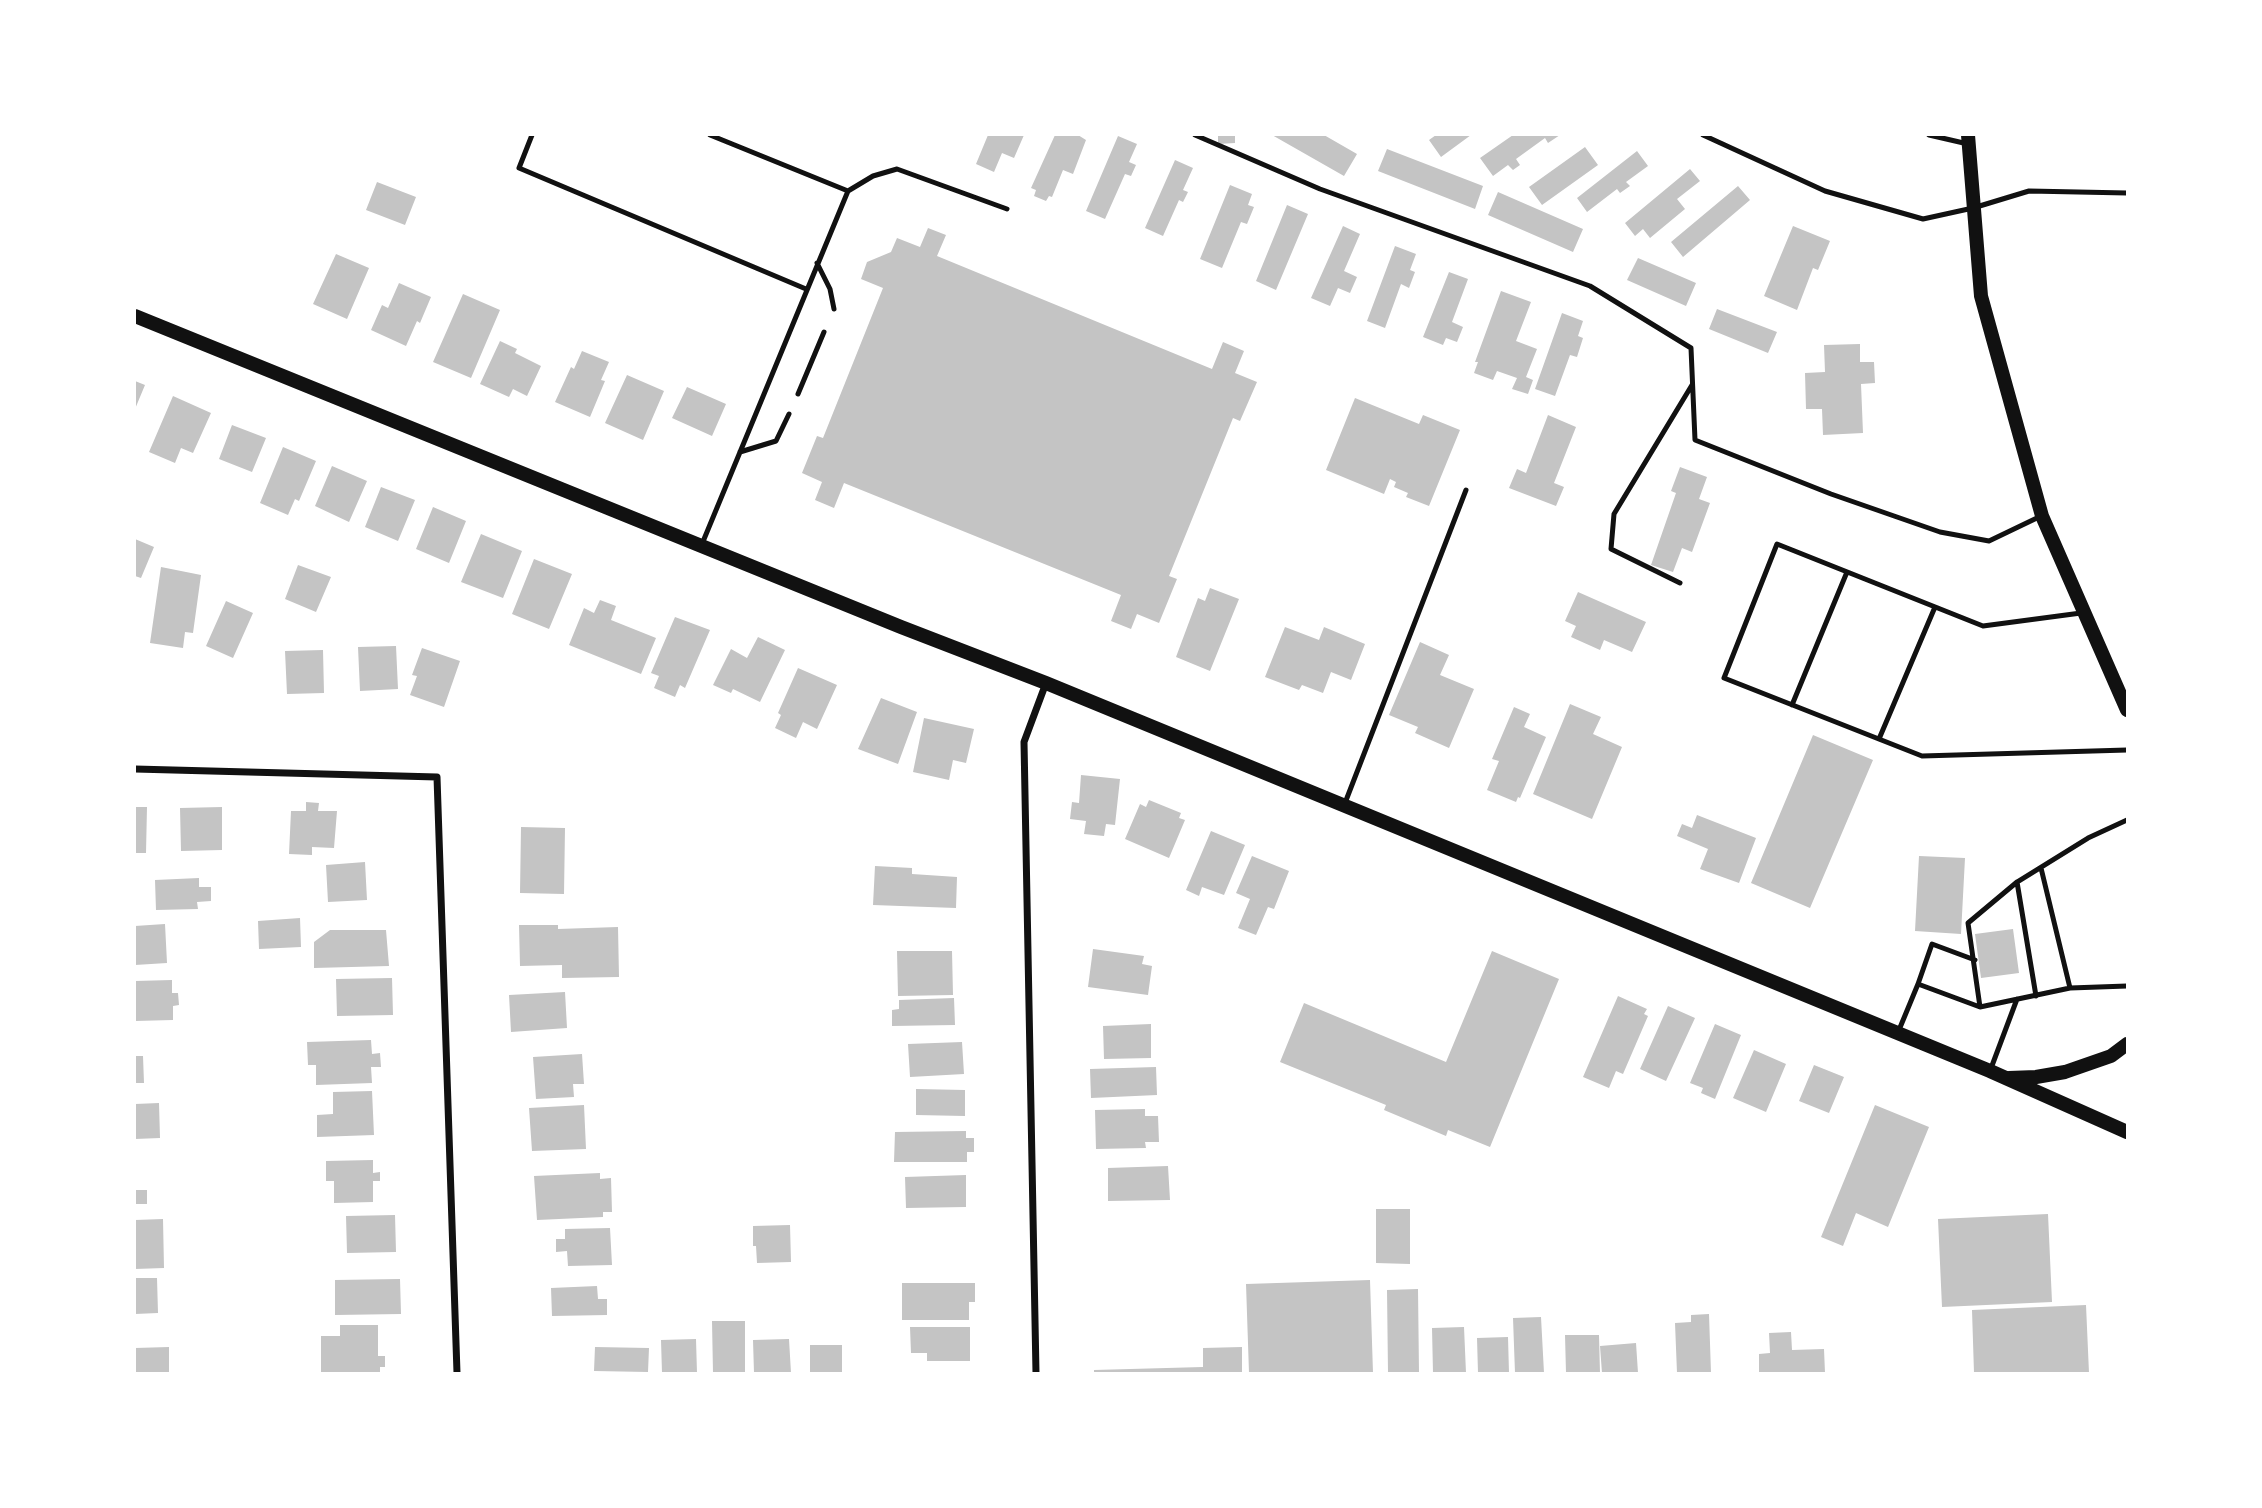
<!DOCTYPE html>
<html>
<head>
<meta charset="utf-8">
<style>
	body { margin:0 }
	#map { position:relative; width:2262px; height:1508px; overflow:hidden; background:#fff; font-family:"Noto Sans",sans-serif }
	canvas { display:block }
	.frame { position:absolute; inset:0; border:136px solid #fff; pointer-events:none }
</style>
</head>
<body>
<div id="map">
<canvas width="2262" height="1508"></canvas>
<div class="frame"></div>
</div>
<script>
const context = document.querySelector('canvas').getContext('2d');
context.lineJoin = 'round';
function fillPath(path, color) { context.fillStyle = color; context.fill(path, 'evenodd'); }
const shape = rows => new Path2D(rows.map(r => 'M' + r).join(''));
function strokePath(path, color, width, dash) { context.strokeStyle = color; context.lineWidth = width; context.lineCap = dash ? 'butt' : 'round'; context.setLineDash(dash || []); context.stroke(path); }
const building = shape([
	[988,135,1024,135,1014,158,1002,153,994,172,976,164],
	[1055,135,1078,135,1086,140,1073,174,1063,170,1052,197,1049,196,1046,201,1034,196,1036,190,1031,188],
	[1218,135,1235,135,1235,143,1218,144],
	[1272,135,1324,135,1357,154,1344,176],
	[1436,135,1471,135,1441,157,1429,140],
	[1513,135,1560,135,1548,143,1545,138,1516,159,1520,165,1513,170,1508,165,1493,176,1480,158],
	[1118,136,1137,144,1129,162,1136,165,1131,176,1125,174,1105,219,1086,211],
	[1585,147,1598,165,1542,205,1529,187],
	[1387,149,1483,186,1475,209,1378,171],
	[1637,151,1648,166,1626,182,1630,186,1620,193,1617,189,1587,212,1577,198],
	[1175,160,1193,168,1183,190,1188,192,1183,202,1179,200,1163,236,1145,228],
	[1690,169,1700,181,1677,199,1685,209,1650,238,1643,229,1635,236,1625,223],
	[377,182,416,197,405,225,366,210],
	[1230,185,1252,194,1248,205,1254,207,1247,224,1241,222,1222,268,1200,259],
	[1738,186,1750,200,1683,257,1671,242],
	[1498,192,1583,229,1573,252,1488,215],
	[1287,205,1308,214,1276,290,1256,281],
	[1343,226,1360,234,1344,271,1357,277,1350,293,1338,288,1330,306,1311,298],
	[1793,226,1830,241,1818,270,1813,268,1797,310,1764,296],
	[928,228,946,235,937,256,1212,369,1223,342,1244,351,1235,373,1257,382,1240,421,1233,418,1169,576,1177,579,1159,623,1137,614,1131,629,1111,621,1121,595,844,483,834,508,815,500,822,482,802,473,817,436,823,438,883,288,861,279,867,262,891,252,897,238,920,247],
	[1395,246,1416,254,1410,270,1415,272,1409,288,1401,284,1385,328,1367,321],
	[336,254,369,268,347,319,313,304],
	[1638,258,1696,283,1686,306,1627,280],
	[1449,272,1468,279,1452,322,1463,327,1457,342,1446,338,1443,345,1423,337],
	[399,283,431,297,420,323,417,321,406,346,371,330,382,305,388,308],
	[1501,291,1531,302,1516,341,1537,349,1526,377,1533,380,1528,394,1512,389,1517,378,1497,371,1493,380,1474,373,1478,362,1475,362],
	[463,294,500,310,471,378,433,362],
	[1717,309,1777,332,1768,353,1709,329],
	[1562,313,1583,321,1578,336,1583,338,1577,357,1570,355,1555,396,1535,389],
	[500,341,517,349,515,353,541,366,527,396,513,389,509,397,480,384],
	[1860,344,1860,362,1874,362,1875,383,1861,384,1863,433,1823,435,1822,409,1806,409,1805,373,1825,372,1824,345],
	[582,351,609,362,601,380,605,381,590,417,555,402,571,367,574,369],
	[627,375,664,391,643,440,605,423],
	[135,381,145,385,135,409],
	[687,387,726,404,712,436,672,418],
	[173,396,211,413,193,453,181,448,175,463,149,452],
	[1355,398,1419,424,1423,415,1460,430,1429,506,1406,497,1408,493,1394,487,1396,482,1390,479,1384,494,1326,470],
	[1548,415,1576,427,1554,483,1564,487,1556,506,1509,488,1517,469,1526,473],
	[232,425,266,438,252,472,219,459],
	[283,447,316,461,299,501,295,499,288,515,260,503],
	[332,466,367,481,349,522,315,506],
	[1680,467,1707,477,1699,499,1710,503,1692,552,1682,548,1673,572,1651,565,1676,493,1671,491],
	[381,487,415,500,398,541,365,527],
	[433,507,466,521,449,563,416,549],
	[481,534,522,551,503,598,461,582],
	[135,539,154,547,141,578,135,576],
	[534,559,572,574,549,629,512,614],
	[298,565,331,577,316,612,285,599],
	[161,567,201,575,193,633,185,632,183,648,150,643],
	[1210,588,1239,599,1210,671,1176,657,1198,598,1205,601],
	[1578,592,1646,622,1632,652,1604,640,1600,650,1571,637,1576,626,1565,621],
	[600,600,616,606,611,620,656,638,641,674,569,645,584,608,594,613],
	[226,601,253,613,233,658,206,646],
	[675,617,710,630,685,688,680,685,675,697,654,688,659,676,651,673],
	[1285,627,1319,640,1324,627,1365,644,1351,680,1331,672,1323,693,1302,685,1299,690,1265,677],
	[758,637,785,650,760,702,733,689,731,693,713,685,731,649,747,658],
	[1420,642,1449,655,1440,675,1474,689,1449,748,1415,733,1418,727,1389,715],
	[396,646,398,689,360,691,358,647],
	[422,648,460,661,444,707,410,695,417,676,412,675],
	[323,650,324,693,287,694,285,651],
	[798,668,837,685,817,729,803,722,796,738,775,728,781,715,778,713],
	[881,698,917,712,898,764,858,749],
	[1570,704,1601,717,1593,734,1622,747,1592,819,1533,794],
	[1514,707,1530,714,1524,727,1546,737,1520,798,1518,797,1516,802,1487,790,1499,761,1492,759],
	[924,718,974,729,966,763,953,760,949,780,913,772],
	[1813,735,1873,760,1810,908,1751,883],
	[1081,775,1120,779,1115,825,1106,824,1104,836,1084,834,1086,821,1070,819,1072,802,1079,803],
	[1149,800,1181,813,1179,818,1185,820,1169,858,1125,839,1140,804,1146,807],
	[306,802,319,803,318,811,337,811,334,848,312,847,312,855,289,854,291,811,306,811],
	[135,807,147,807,146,853,135,853],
	[222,807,222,850,181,851,180,808],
	[1697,815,1756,838,1739,883,1700,869,1708,849,1677,836,1682,824,1692,828],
	[521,827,565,828,564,894,520,893],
	[1211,831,1245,845,1224,895,1202,887,1199,896,1186,890],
	[1252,856,1289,871,1274,909,1268,907,1256,935,1238,928,1250,899,1236,893],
	[1919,856,1965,858,1961,934,1915,931],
	[365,862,367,900,328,902,326,865],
	[875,866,912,868,912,874,957,877,956,908,873,905],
	[199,878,199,887,211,887,211,901,197,902,198,909,156,910,155,880],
	[300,918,301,947,259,949,258,921],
	[165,924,167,963,135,965,135,926],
	[519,925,558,925,558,929,618,927,619,977,562,978,562,965,520,966],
	[2013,929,2019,973,1981,978,1975,934],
	[330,930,386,930,389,966,314,968,314,942],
	[1093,949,1144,956,1142,964,1152,966,1148,995,1088,987],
	[897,951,952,951,953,995,898,996],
	[1492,951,1559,979,1490,1147,1448,1130,1446,1136,1384,1110,1386,1105,1280,1062,1304,1003,1446,1062],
	[392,978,393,1015,337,1016,336,979],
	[172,980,172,993,178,993,179,1005,173,1006,173,1020,135,1021,135,981],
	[565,992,567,1028,511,1032,509,995],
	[1618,996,1647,1009,1644,1014,1648,1016,1623,1074,1616,1071,1609,1088,1583,1077],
	[954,998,955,1025,892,1026,892,1010,899,1009,899,1000],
	[1668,1006,1695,1018,1666,1081,1640,1069],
	[1151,1024,1151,1058,1104,1059,1103,1026],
	[1715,1024,1741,1035,1715,1099,1701,1093,1703,1088,1690,1083],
	[371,1040,372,1054,380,1053,381,1067,371,1067,372,1083,316,1085,316,1065,308,1065,307,1042],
	[962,1042,964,1074,910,1077,908,1044],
	[1754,1050,1786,1064,1766,1112,1733,1098],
	[582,1054,584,1084,573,1084,574,1097,536,1099,533,1057],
	[135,1056,143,1056,144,1083,135,1083],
	[1814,1065,1844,1077,1829,1113,1799,1101],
	[1156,1067,1157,1095,1091,1098,1090,1069],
	[916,1089,965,1090,965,1116,916,1115],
	[372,1091,374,1135,317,1137,317,1115,333,1114,333,1092],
	[159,1103,160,1138,135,1139,135,1104],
	[584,1105,586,1149,532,1151,529,1108],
	[1875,1105,1929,1127,1888,1227,1856,1213,1843,1246,1821,1237],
	[1145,1109,1145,1116,1158,1116,1159,1142,1145,1142,1146,1148,1096,1149,1095,1110],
	[966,1131,966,1138,974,1138,974,1152,967,1152,967,1162,894,1162,895,1132],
	[373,1160,373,1173,380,1172,380,1181,373,1181,373,1202,334,1203,334,1181,326,1181,326,1161],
	[1168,1166,1170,1200,1108,1201,1108,1168],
	[600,1173,600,1179,611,1178,612,1212,603,1212,603,1217,537,1220,534,1176],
	[966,1175,966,1207,906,1208,905,1177],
	[135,1190,147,1190,147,1204,135,1204],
	[1376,1209,1410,1209,1410,1264,1376,1263],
	[2048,1214,2052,1302,1942,1307,1938,1219],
	[395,1215,396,1252,347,1253,346,1216],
	[163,1219,164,1268,135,1269,135,1220],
	[790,1225,791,1262,757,1263,756,1246,753,1246,753,1226],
	[610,1228,612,1265,568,1266,567,1251,556,1252,556,1239,565,1239,565,1229],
	[135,1278,157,1278,158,1313,135,1314],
	[400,1279,401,1314,335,1315,335,1280],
	[1370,1280,1373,1373,1249,1373,1246,1284],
	[902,1283,975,1283,975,1302,969,1302,969,1320,902,1320],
	[597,1286,598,1299,607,1299,607,1315,552,1316,551,1288],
	[1418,1289,1419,1373,1388,1373,1387,1290],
	[2086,1305,2089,1373,1974,1373,1972,1310],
	[1709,1314,1711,1373,1677,1373,1675,1323,1691,1322,1691,1315],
	[1541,1317,1544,1373,1515,1373,1513,1318],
	[712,1321,745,1321,745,1373,713,1373],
	[340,1325,378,1325,378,1356,385,1356,385,1367,380,1367,380,1373,321,1373,321,1336,340,1336],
	[910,1327,970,1327,970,1361,927,1361,927,1353,911,1353],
	[1464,1327,1466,1373,1433,1373,1432,1328],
	[1791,1332,1792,1350,1824,1349,1825,1373,1759,1373,1759,1354,1770,1353,1769,1333],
	[1565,1335,1599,1335,1600,1373,1566,1373],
	[1508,1337,1509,1373,1478,1373,1477,1338],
	[696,1339,697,1373,662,1373,661,1340],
	[789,1339,791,1373,754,1373,753,1340],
	[1636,1343,1638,1373,1602,1373,1600,1346],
	[810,1345,842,1345,842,1373,810,1373],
	[169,1347,169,1373,135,1373,135,1348],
	[595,1347,649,1348,648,1372,594,1371],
	[1242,1347,1242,1373,1094,1373,1094,1370,1203,1367,1203,1348]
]);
const service = shape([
	[532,135,519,168,806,289],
	[1195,135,1320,189,1590,286,1691,348,1695,440,1831,494,1940,532,1989,541,2039,517],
	[1703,135,1825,191,1923,219,1973,208,2029,191,2127,193],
	[1929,135,1968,144],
	[848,191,873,176,897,169,1007,209],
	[817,263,830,289,834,309],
	[798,394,824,332],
	[740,452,776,441,789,414],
	[702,544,848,191,710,135],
	[1680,583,1611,549,1614,514,1692,385],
	[2081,613,1983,626,1777,544,1724,678,1922,756,2127,750],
	[1792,705,1847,572],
	[1879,739,1935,607],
	[1345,803,1466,490],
	[2041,868,2070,988],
	[1918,984,1932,944,1975,960],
	[2036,996,2017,882,2088,838,2127,820],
	[1980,1007,1968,923,2017,882],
	[1899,1030,1918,984,1980,1007,2070,988,2127,986],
	[1990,1071,2017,999]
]);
const minor = shape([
	[135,769,437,777,457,1373],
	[1036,1373,1024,742,1046,683]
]);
const secondary = shape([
	[1968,135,1981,296,2042,516,2127,710],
	[135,316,901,627,1046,683,1990,1071,2127,1132],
	[2009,1078,2036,1077,2065,1072,2111,1056,2127,1044]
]);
fillPath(building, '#c4c4c4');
strokePath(service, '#111', 5);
strokePath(minor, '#111', 7);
strokePath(secondary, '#111', 14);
</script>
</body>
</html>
